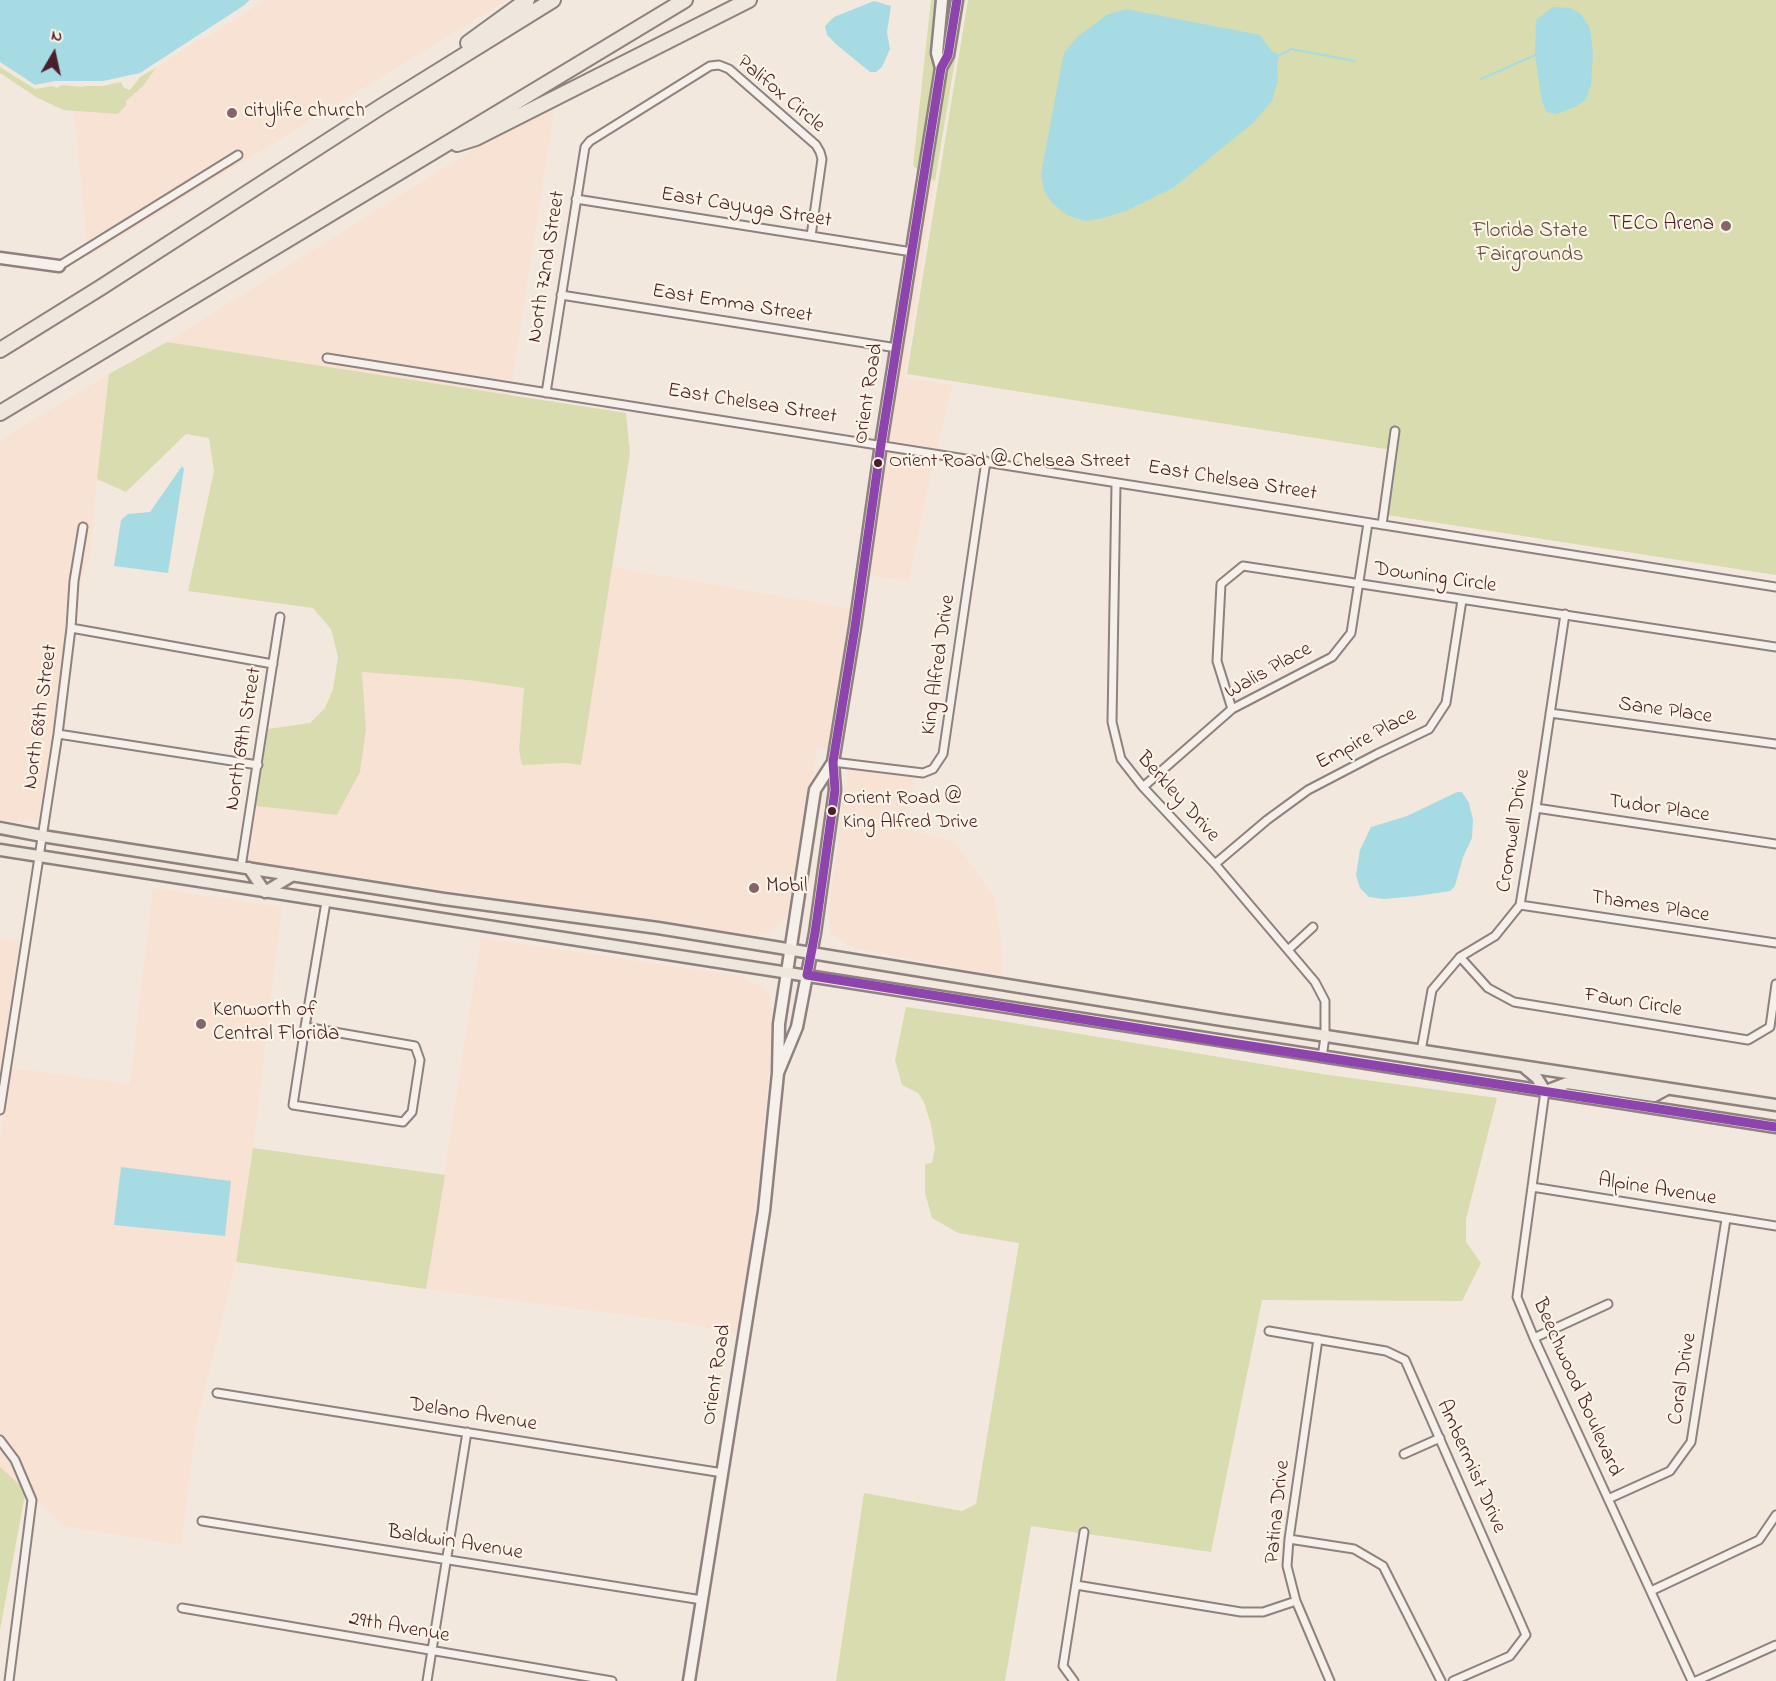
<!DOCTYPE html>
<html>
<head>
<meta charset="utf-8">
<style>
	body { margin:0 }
	#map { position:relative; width:1776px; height:1681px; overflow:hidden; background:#f3e8de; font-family:"Indie Flower",sans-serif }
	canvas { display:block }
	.north { position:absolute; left:24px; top:24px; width:60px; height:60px; -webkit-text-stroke:4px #fcf5e5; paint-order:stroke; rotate:9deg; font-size:16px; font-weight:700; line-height:24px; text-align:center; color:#4a1f2b }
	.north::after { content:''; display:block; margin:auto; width:21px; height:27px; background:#4a1f2b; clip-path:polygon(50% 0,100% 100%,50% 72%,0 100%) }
</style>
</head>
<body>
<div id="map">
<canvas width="1776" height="1681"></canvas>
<div class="north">N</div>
</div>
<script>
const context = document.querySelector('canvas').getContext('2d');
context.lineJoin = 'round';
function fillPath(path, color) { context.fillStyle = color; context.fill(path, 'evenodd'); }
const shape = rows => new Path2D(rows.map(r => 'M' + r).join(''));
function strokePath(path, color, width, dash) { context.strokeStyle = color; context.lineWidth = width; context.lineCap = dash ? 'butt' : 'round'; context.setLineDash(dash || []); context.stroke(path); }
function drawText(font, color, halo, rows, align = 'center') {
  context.font = font + ' "Indie Flower",sans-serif'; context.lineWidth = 4.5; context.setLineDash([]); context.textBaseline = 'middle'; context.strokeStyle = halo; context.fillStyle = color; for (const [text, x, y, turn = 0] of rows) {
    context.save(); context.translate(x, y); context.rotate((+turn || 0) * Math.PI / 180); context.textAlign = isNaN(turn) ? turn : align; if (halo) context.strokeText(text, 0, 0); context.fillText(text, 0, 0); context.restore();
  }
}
const built = shape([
	[265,0,507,0,88,257,88,254,243,157,239,149,87,243,74,111,118,114,126,101,143,86,156,68,199,39,209,36],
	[555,104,512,382,323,352,322,362,510,392,510,395,167,342,501,132],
	[927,176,935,181,904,375,907,378,952,385,937,448,886,440],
	[109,374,97,479,90,556,82,577,76,615,78,581,88,523,80,522,70,576,66,628,54,733,41,820,34,819,16,822,0,819,0,440],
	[885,450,934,458,909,581,867,575],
	[612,567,853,609,830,750,817,748,791,904,785,919,773,931,757,936,247,861,256,806,337,815,360,772,366,730,362,672,468,680,524,688,519,750,522,765,567,763,581,765],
	[848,769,914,778,907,830,955,842,995,898,1001,943,1002,976,853,948,831,933,828,913],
	[153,888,282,907,253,1148,236,1262,196,1424,181,1545,63,1526,37,1501,19,1457,0,1433,0,1138,11,1068,130,1084],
	[481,938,740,976,765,989,770,996,773,1021,763,1141,740,1335,680,1322,426,1289],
	[0,939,22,942,0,1081],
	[0,1448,12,1463,22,1487,0,1467]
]);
const green = shape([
	[931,0,937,0,936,71,919,170,913,166],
	[962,0,965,0,935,181,927,176,945,72],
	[968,0,1776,0,1776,575,1387,515,1398,451,907,374],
	[0,67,35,89,53,86,57,88,61,85,83,87,85,86,103,86,121,82,124,88,130,90,140,77,156,68,143,86,126,101,126,105,118,114,63,110,36,97,0,73],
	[167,342,626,413,630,453,581,765,567,763,522,765,519,750,524,688,468,680,362,672,366,730,360,772,337,815,256,806,268,729,310,723,325,708,333,689,338,657,331,629,313,608,188,591,214,471,209,438,186,434,126,492,97,479,109,374],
	[906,1007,996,1020,1322,1074,1497,1098,1466,1219,1466,1242,1481,1263,1462,1301,1262,1300,1211,1552,1088,1534,1089,1528,1081,1526,1079,1533,1031,1526,1005,1681,836,1681,864,1493,962,1511,976,1504,1019,1243,958,1233,932,1218,925,1193,925,1164,932,1163,935,1148,931,1125,924,1102,918,1093,902,1085,895,1060],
	[253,1148,445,1175,426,1289,236,1262],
	[0,1467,22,1487,25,1494,0,1630]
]);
const water = shape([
	[0,0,250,0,243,6,140,73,103,81,55,81,35,85,0,62],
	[874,1,891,6,887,32,890,49,882,67,876,72,870,72,837,45,827,35,825,26,834,17],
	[1553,7,1570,8,1581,14,1590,28,1593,54,1591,85,1586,99,1577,106,1557,114,1547,112,1542,102,1535,55,1536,20],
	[1126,9,1260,35,1272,51,1280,55,1277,63,1278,80,1272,101,1253,123,1173,188,1126,211,1099,219,1085,221,1067,215,1052,203,1044,191,1041,174,1058,83,1064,53,1077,37,1108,14],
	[182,466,184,469,168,573,114,566,121,520,128,514,150,512],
	[1457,792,1462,792,1469,803,1473,820,1472,838,1463,857,1455,886,1450,891,1417,896,1384,899,1369,897,1360,888,1356,875,1360,850,1371,827,1407,816],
	[121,1167,231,1181,225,1236,114,1225]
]);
const stream = shape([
	[1280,55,1291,49,1355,61],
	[1481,79,1535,55]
]);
const street = shape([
	[576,199,912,252],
	[59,266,238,155],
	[561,295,897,348],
	[327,358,1776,587],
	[546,393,585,147,590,141,710,66,719,65,729,69,816,145,820,152,822,159,811,236],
	[1116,484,1112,722,1121,759,1143,787,1215,864,1315,982,1325,1001,1325,1037,1322,1057],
	[1382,525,1395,431],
	[71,628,273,664],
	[1232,709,1217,661,1221,584,1243,566,1776,647],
	[1550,713,1776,744],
	[58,734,258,765],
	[833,762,923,773,933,769,943,754,986,461],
	[1143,787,1232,709,1332,657,1351,633,1368,523],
	[1536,808,1776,844],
	[1215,864,1267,820,1308,790,1377,754,1429,729,1446,703,1462,600],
	[241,867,280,617],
	[1520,905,1776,943],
	[1288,950,1313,927],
	[1460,957,1488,988,1514,1002,1748,1040,1770,1027,1776,984],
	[305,1027,415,1046,420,1060,412,1112,403,1122,293,1105,305,1027],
	[305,1027,326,902],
	[1421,1051,1432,990,1460,957,1495,936,1520,905,1536,808,1565,614],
	[1545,1091,1517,1297,1534,1338,1692,1681],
	[0,1110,58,734,71,628,74,581,83,527],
	[1532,1187,1776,1226],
	[1269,1331,1386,1351,1405,1360,1526,1635,1510,1656,1453,1681],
	[1534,1338,1608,1304],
	[1318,1339,1289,1539,1287,1566,1296,1601,1330,1681],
	[217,1393,723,1473],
	[0,1440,15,1460,32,1500,9,1681],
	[1404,1454,1440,1438],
	[1608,1499,1670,1471,1691,1442,1726,1219],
	[202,1521,702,1600],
	[1289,1539,1354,1549,1383,1566,1441,1681],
	[1076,1585,1241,1612,1263,1612,1296,1601],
	[1651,1591,1759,1540,1776,1515],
	[182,1608,612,1681],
	[427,1681,467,1432],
	[1074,1681,1063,1666,1084,1532],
	[1696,1681,1776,1645]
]);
const secondary = shape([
	[941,68,937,53,942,0],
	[0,258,59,266],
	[778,1073,797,1027,815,933,835,790,833,762,855,627,881,444,941,68,948,55,957,0],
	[689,1681,764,1211,778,1073,779,1024,815,790,833,762]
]);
const primary = shape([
	[0,828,42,836,444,899,658,928,1222,1020,1776,1105],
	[0,850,1776,1127],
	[249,868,265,892],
	[265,892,293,875],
	[1525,1068,1537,1078,1545,1091],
	[1546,1091,1567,1083,1654,1096,1667,1089]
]);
const highway = shape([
	[468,43,527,0],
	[457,144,476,138,749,0],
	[0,350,100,288,382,106,553,0],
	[0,413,685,0]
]);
const bus1 = shape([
	[957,0,948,55,941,68,881,444,855,627,833,762,835,790,815,933,807,975,1218,1041,1776,1127]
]);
const markers = [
	[232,113,6,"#85656a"],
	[1726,226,6,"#85656a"],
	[878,463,5,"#4a1f2b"],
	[832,811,5,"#4a1f2b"],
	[754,888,6,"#85656a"],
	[201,1024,6,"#85656a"]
];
const busNames = [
	["Orient Road @ Chelsea Street",889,463],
	["Orient Road @",843,800],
	["King Alfred Drive",843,824]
];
const streetNames = [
	["Palifox Circle",780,95,40],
	["East Cayuga Street",746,209,9],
	["North 72nd Street",548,267,-81],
	["East Emma Street",732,305,9],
	["Orient Road",870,394,-81],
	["East Chelsea Street",752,405,9],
	["East Chelsea Street",1232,482,9],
	["Downing Circle",1435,579,8],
	["King Alfred Drive",940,665,-82],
	["Walis Place",1269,672,-29],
	["Sane Place",1665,712,8],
	["North 68th Street",42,717,-82],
	["North 69th Street",245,739,-81],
	["Empire Place",1367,740,-28],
	["Berkley Drive",1177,798,48],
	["Tudor Place",1659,810,8],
	["Cromwell Drive",1515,831,-81],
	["Thames Place",1650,908,9],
	["Fawn Circle",1633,1004,9],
	["Alpine Avenue",1657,1191,9],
	["Orient Road",718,1375,-81],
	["Coral Drive",1684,1379,-81],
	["Beechwood Boulevard",1576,1388,66],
	["Delano Avenue",473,1416,9],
	["Ambermist Drive",1470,1467,66],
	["Patina Drive",1279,1512,-84],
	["Baldwin Avenue",455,1544,9],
	["29th Avenue",399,1629,10]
];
const poiNames = [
	["citylife church",244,113],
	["TECO Arena",1714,226,"right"],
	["Mobil",766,888],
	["Kenworth of",213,1012],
	["Central Florida",213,1036]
];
const parkNames = [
	["Florida State",1530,233],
	["Fairgrounds",1530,257]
];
fillPath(built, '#f8e2d3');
fillPath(green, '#d8dcaf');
fillPath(water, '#a7dbe3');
strokePath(stream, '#a7dbe3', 2);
strokePath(street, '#8e817f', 11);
strokePath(secondary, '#8e817f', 15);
strokePath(primary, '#8e817f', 15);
strokePath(highway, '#8e817f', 18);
strokePath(street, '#f5f0ea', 7);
strokePath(secondary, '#f5f0ea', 10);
strokePath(primary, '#eee7dd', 10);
strokePath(highway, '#eee7dd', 14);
strokePath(bus1, '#8e44ad', 9);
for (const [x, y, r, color] of markers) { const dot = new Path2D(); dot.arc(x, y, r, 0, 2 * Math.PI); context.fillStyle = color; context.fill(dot); strokePath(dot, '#fcf5e5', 2); }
drawText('20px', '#4a1f2b', '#fcf5e5', busNames, 'left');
drawText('21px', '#4a1f2b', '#fcf5e5', streetNames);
drawText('21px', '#4a1f2b', '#fcf5e5', poiNames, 'left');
drawText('21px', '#684c42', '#fcf5e5', parkNames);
</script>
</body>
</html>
